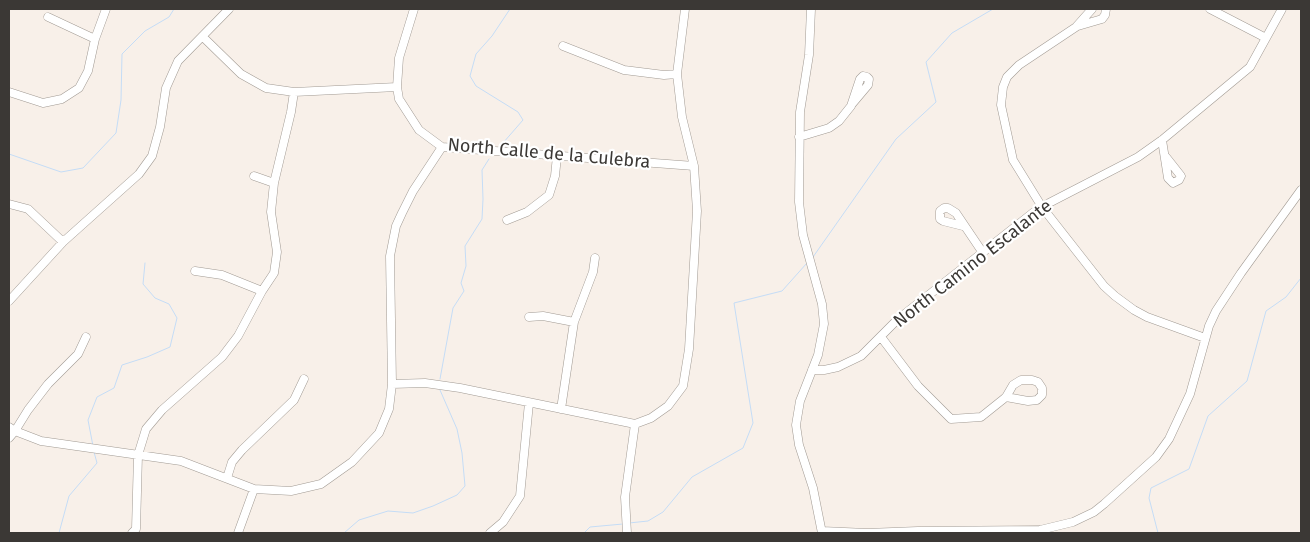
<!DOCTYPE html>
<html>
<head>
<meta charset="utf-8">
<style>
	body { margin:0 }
	#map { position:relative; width:1310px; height:542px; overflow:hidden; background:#f8f0e9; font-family:"Fira Sans",sans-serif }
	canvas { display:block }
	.frame { position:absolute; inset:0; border:10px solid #3b3835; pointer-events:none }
</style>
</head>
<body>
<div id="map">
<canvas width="1310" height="542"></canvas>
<div class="frame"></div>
</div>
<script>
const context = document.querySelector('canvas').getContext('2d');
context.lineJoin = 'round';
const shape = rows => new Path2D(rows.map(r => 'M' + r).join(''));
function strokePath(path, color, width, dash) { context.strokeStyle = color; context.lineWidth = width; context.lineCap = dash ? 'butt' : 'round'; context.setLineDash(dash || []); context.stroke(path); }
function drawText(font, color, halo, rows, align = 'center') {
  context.font = font + ' "Fira Sans",sans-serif'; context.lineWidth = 4.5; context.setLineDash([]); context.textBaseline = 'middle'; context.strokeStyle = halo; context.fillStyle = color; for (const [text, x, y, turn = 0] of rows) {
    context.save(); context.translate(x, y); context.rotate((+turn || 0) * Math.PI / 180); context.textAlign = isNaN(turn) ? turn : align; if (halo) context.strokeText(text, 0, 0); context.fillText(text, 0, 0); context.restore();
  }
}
const stream = shape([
	[503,143,523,120,518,112,476,86,470,76,476,54,492,36,510,9],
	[9,154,61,172,83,168,116,133,121,100,122,54,145,31,169,17,174,9],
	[813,257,896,139,936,102,926,62,952,33,993,9],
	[440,379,453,308,464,291,461,283,466,266,465,246,482,219,483,199,482,170,489,159],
	[93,446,88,420,97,397,114,388,122,365,147,357,170,347,177,318,169,304,155,298,143,284,145,263],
	[629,523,648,521,663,512,692,477,743,448,753,423,734,303,782,291,807,263],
	[59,533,69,496,97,463,94,452],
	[344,533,359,520,388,511,413,513,433,506,457,495,465,486,462,453,457,429,440,390],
	[584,533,590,527,623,524],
	[1158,533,1149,498,1151,488,1189,469,1208,416,1247,381,1266,311,1286,297,1301,278]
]);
const minor = shape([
	[414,9,399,58,397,87,399,99,419,130,442,147,694,166],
	[811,9,809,55,800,112,799,202,803,235,822,304,824,324,818,355,800,401,796,425,799,445,813,488,822,533],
	[1092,9,1076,27,1019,65,1007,77,1003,87,1001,105,1013,160,1042,207,1104,286,1115,296,1134,310,1147,317,1205,338],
	[1210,9,1266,38],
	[48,17,95,39],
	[1078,26,1102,19,1105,15,1106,9],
	[203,37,241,74,266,88,294,92,397,87],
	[563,46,624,70,664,75,677,74],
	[9,92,43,103,62,99,79,88,88,71,95,39,106,9],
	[799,137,829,128,839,121,851,106,860,79,863,76,867,77,869,79,868,85,852,104],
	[1162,140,1168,178,1173,183,1179,180,1181,176,1166,157],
	[254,176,274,183],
	[9,204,28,209,63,242],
	[507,220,527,212,549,195,555,176,557,156],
	[963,226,943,221,940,219,940,211,944,208,948,208,956,213,983,253],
	[195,271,222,275,262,291],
	[9,301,63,242,139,174,152,156,160,127,166,88,178,61,229,9],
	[529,317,543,316,574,322],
	[881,337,918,386,951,419,981,417,1006,397,1013,385,1021,380,1032,380,1038,382,1042,388,1042,395,1037,400,1028,401,1006,397],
	[812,370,824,370,838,367,861,356,897,320,1034,212,1049,203,1138,157,1162,140,1250,67,1282,9],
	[392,384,425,383,460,388,635,424],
	[561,409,574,322,593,272,595,258],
	[635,424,651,418,668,406,683,386,689,349,697,211,694,166,682,117,677,74,685,9],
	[9,427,15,431,41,441,181,461,254,489,291,491,321,484,352,462,379,433,389,409,392,384,390,256,396,226,402,213,413,191,442,147],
	[9,438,15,431,28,410,48,384,78,354,86,337],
	[227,478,232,462,242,450,294,400,304,379],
	[822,531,867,533],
	[132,533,136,529,138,455,146,429,162,410,222,357,238,336,262,291,274,273,277,252,271,212,274,183,291,112,294,92],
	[238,533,254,489],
	[490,533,503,522,520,496,529,403],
	[627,533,625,497,635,424],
	[867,533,918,531,1040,530,1073,522,1094,512,1104,504,1156,457,1169,439,1190,394,1209,326,1216,311,1241,273,1301,190]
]);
const streetNames = [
	["North Calle de la Culebra",549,154,5],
	["North Camino Escalante",973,264,-38]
];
strokePath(stream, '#c4dcf6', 1);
strokePath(minor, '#a19a93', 9);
strokePath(minor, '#fff', 8);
drawText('18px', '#3b3835', '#fff', streetNames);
</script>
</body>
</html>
